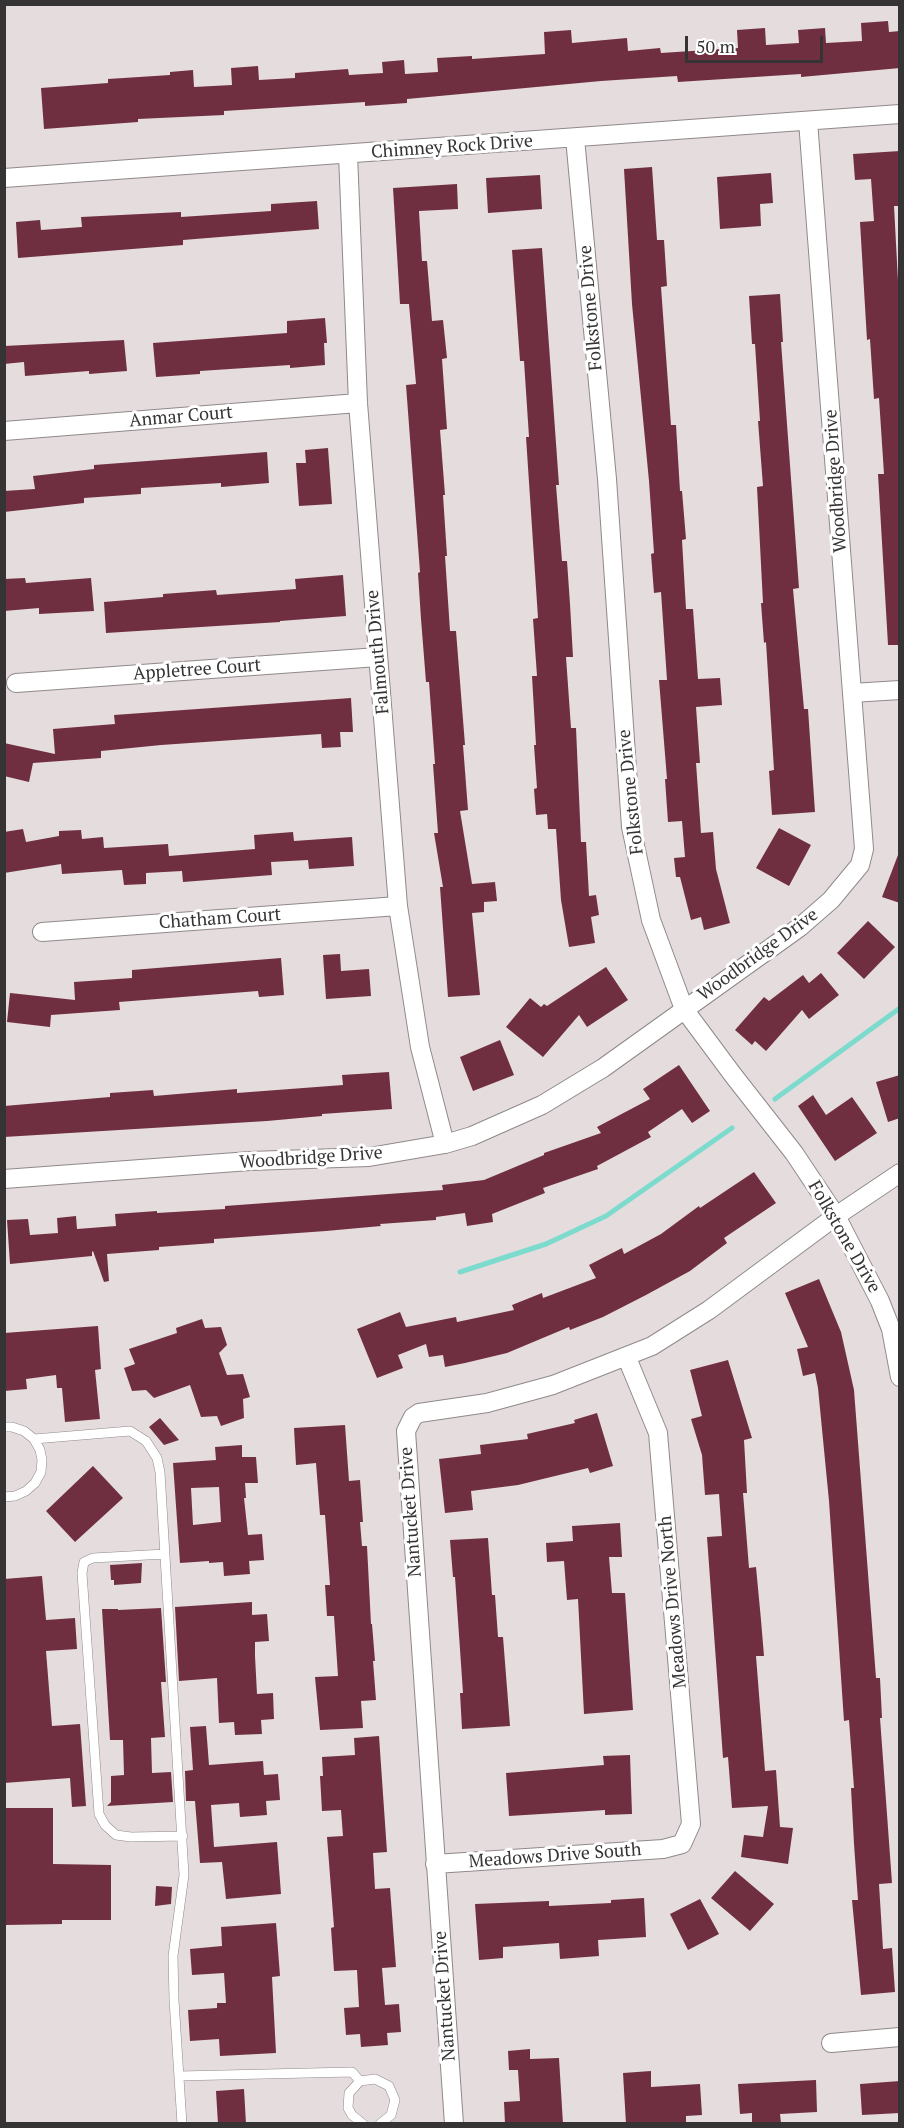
<!DOCTYPE html>
<html>
<head>
<meta charset="utf-8">
<style>
	body { margin:0 }
	#map { position:relative; width:904px; height:2128px; overflow:hidden; background:#e5dcde; font-family:"PT Serif",serif }
	canvas { display:block }
	.frame { position:absolute; inset:0; border:6px solid #363334; pointer-events:none }
	.scale { position:absolute; left:685px; top:36px; width:138px; height:27px; box-sizing:border-box; border:3px solid #363334; border-top:0; padding-left:8px; font-size:18px; line-height:21px; white-space:nowrap; color:#363334; -webkit-text-stroke:4px #fff; paint-order:stroke }
</style>
</head>
<body>
<div id="map">
<canvas width="904" height="2128"></canvas>
<div class="frame"></div>
<div class="scale">50 m</div>
</div>
<script>
const context = document.querySelector('canvas').getContext('2d');
context.lineJoin = 'round';
const shape = rows => new Path2D(rows.map(r => 'M' + r).join(''));
function strokePath(path, color, width, dash) { context.strokeStyle = color; context.lineWidth = width; context.lineCap = dash ? 'butt' : 'round'; context.setLineDash(dash || []); context.stroke(path); }
function fillPath(path, color) { context.fillStyle = color; context.fill(path, 'evenodd'); }
function drawText(font, color, halo, rows, align = 'center') {
  context.font = font + ' "PT Serif",serif'; context.lineWidth = 6; context.setLineDash([]); context.textBaseline = 'middle'; context.strokeStyle = halo; context.fillStyle = color; for (const [text, x, y, turn = 0] of rows) {
    context.save(); context.translate(x, y); context.rotate((+turn || 0) * Math.PI / 180); context.textAlign = isNaN(turn) ? turn : align; if (halo) context.strokeText(text, 0, 0); context.fillText(text, 0, 0); context.restore();
  }
}
const stream = shape([
	[775,1099,900,1008],
	[460,1272,546,1244,606,1216,732,1128]
]);
const building = shape([
	[888,21,889,32,900,31,900,68,801,77,801,74,678,82,677,76,601,81,407,99,407,103,365,106,365,102,288,107,224,111,224,115,138,119,138,122,44,129,41,88,108,83,108,79,170,75,170,72,193,70,194,87,232,85,231,68,258,66,259,80,295,78,295,73,348,69,349,75,383,73,382,62,404,60,405,74,438,72,437,58,472,56,472,59,545,54,544,32,571,30,572,43,627,38,628,51,660,48,661,53,738,48,737,30,765,28,766,45,799,43,798,30,825,28,826,43,862,41,861,23],
	[900,151,900,206,894,206,900,318,900,645,888,645,878,474,884,474,879,398,874,399,870,339,867,340,860,222,874,221,871,179,855,180,853,154],
	[652,167,657,240,664,240,667,286,661,287,671,425,676,425,680,491,682,491,686,539,682,540,686,609,693,609,698,679,720,678,722,705,696,707,700,763,696,763,701,833,713,832,716,869,730,923,704,930,701,917,691,920,680,877,676,877,674,858,685,857,682,821,668,822,665,779,667,779,659,680,667,680,661,592,654,593,651,554,654,553,649,481,632,304,624,169],
	[771,173,773,203,760,204,761,226,720,229,717,177],
	[540,175,542,209,488,213,486,178],
	[457,184,458,209,419,211,422,261,427,261,432,321,443,320,447,358,442,359,447,429,440,430,445,495,443,495,447,556,445,556,450,631,456,631,465,745,463,745,468,810,460,811,472,884,495,882,497,901,484,902,484,912,472,913,480,995,448,997,440,887,443,887,434,833,438,833,433,764,435,764,429,682,426,682,421,619,418,573,420,572,406,385,416,384,409,304,400,304,393,188],
	[317,201,319,229,183,240,183,245,18,258,16,222,40,220,41,230,82,227,81,217,181,212,181,217,271,211,271,204],
	[542,248,559,485,556,485,562,561,567,561,570,604,573,657,566,657,571,728,576,728,581,842,586,842,589,896,596,895,599,915,591,917,595,943,569,947,561,900,556,829,548,829,547,814,536,815,534,789,537,788,534,745,536,745,532,676,537,676,533,619,538,618,526,437,529,437,524,361,520,361,512,250],
	[780,294,783,342,781,342,799,588,793,589,804,709,808,709,815,812,772,815,769,771,774,770,766,642,764,643,761,603,763,603,757,487,763,486,758,421,760,421,755,344,752,344,749,296],
	[325,318,327,343,324,343,325,365,290,368,290,365,200,371,200,374,156,377,153,343,287,333,287,321],
	[124,340,127,371,89,374,89,371,25,376,24,362,4,364,4,346],
	[328,448,332,504,299,506,296,463,306,463,305,450],
	[267,452,269,483,221,487,221,483,141,488,141,494,84,498,84,503,4,512,4,491,35,489,33,476,94,469,94,465],
	[343,575,346,616,280,621,280,622,106,633,104,602,163,597,163,594,216,590,217,595,296,589,295,579],
	[25,578,26,583,91,578,94,611,39,614,39,608,4,611,4,579],
	[351,698,353,732,340,732,341,747,322,748,321,734,161,745,101,751,101,758,33,763,29,782,4,776,4,743,55,754,53,729,115,724,114,715],
	[779,828,811,845,789,886,756,868],
	[23,829,26,842,59,836,59,831,81,830,82,839,103,837,104,848,168,844,169,856,255,849,254,835,293,832,294,841,352,837,354,866,309,869,308,860,271,862,272,875,183,882,182,871,146,873,146,884,124,885,122,870,62,874,61,864,4,873,4,832],
	[898,855,900,855,900,903,882,897],
	[868,921,895,947,864,979,837,953],
	[340,954,341,971,369,969,371,996,326,999,323,955],
	[281,958,284,995,259,997,258,991,119,1002,120,1010,51,1015,50,1027,7,1022,10,993,75,1000,74,982,132,978,132,970],
	[606,967,628,1000,587,1027,579,1015,543,1057,506,1027,530,998,541,1007,544,1004,547,1006],
	[821,973,839,995,809,1019,802,1010,766,1051,755,1041,752,1045,735,1030,764,997,769,1001,803,975,809,983],
	[500,1040,514,1075,473,1091,460,1057],
	[679,1065,710,1111,692,1123,682,1109,648,1132,651,1137,597,1166,598,1169,543,1188,545,1193,492,1214,493,1222,467,1226,465,1213,436,1217,436,1220,380,1224,381,1226,326,1231,214,1239,214,1243,159,1247,159,1250,107,1254,109,1281,104,1282,93,1251,92,1252,92,1256,10,1264,7,1220,28,1219,30,1235,58,1233,57,1218,76,1216,77,1229,116,1226,115,1214,157,1211,157,1213,225,1209,225,1206,443,1190,442,1185,484,1180,544,1155,544,1153,601,1133,597,1127,650,1099,643,1089],
	[389,1072,392,1109,322,1114,322,1116,267,1121,4,1137,4,1106,110,1097,110,1093,153,1090,154,1096,237,1089,237,1093,343,1085,342,1075],
	[900,1075,900,1118,888,1122,876,1082],
	[813,1095,826,1115,852,1097,877,1133,835,1161,798,1106],
	[754,1172,776,1203,724,1238,727,1243,690,1271,646,1295,603,1317,570,1330,569,1327,507,1353,465,1363,445,1367,443,1355,429,1357,426,1344,398,1355,403,1368,377,1378,357,1329,400,1312,406,1327,456,1317,457,1322,514,1310,512,1305,542,1293,543,1298,596,1278,589,1265,622,1248,624,1254,661,1234,699,1206,700,1208],
	[819,1279,841,1332,854,1390,876,1678,880,1678,882,1718,880,1718,892,1883,879,1884,883,1949,892,1948,895,1992,861,1995,852,1900,858,1900,854,1844,851,1788,854,1788,849,1720,844,1721,829,1501,818,1388,815,1373,803,1376,797,1349,808,1347,785,1293],
	[202,1319,205,1328,221,1327,227,1345,219,1353,227,1375,243,1374,250,1397,243,1399,244,1418,221,1426,217,1416,201,1417,190,1385,154,1398,146,1390,132,1391,124,1368,135,1364,129,1349,177,1333,176,1328],
	[98,1326,101,1369,95,1370,100,1419,65,1422,62,1388,57,1388,56,1375,26,1379,27,1389,4,1391,4,1333],
	[728,1360,752,1438,744,1440,747,1493,743,1493,749,1568,756,1567,761,1620,764,1656,756,1656,765,1771,776,1770,780,1827,793,1828,788,1864,741,1857,744,1835,763,1837,768,1806,732,1808,728,1757,723,1758,707,1537,722,1536,719,1494,705,1495,702,1455,691,1419,702,1416,690,1370],
	[597,1413,613,1466,590,1473,588,1468,518,1485,471,1491,473,1510,445,1513,439,1459,481,1454,480,1445,528,1439,527,1434,575,1423,574,1420],
	[160,1418,179,1440,164,1445,149,1427],
	[345,1425,349,1481,360,1480,363,1522,360,1522,362,1546,367,1546,371,1624,372,1624,375,1661,373,1661,376,1700,361,1701,363,1728,320,1730,315,1677,338,1676,334,1616,327,1616,325,1585,330,1585,325,1515,320,1515,316,1463,296,1465,294,1428],
	[242,1445,242,1457,256,1457,258,1483,245,1483,246,1498,244,1498,248,1535,262,1534,264,1560,249,1561,250,1574,224,1576,223,1562,209,1563,209,1561,180,1563,173,1463,216,1460,215,1447],
	[219,1487,221,1522,193,1525,191,1488],
	[93,1466,123,1498,75,1542,46,1511],
	[620,1523,622,1557,609,1557,612,1593,625,1593,633,1710,584,1714,578,1599,567,1600,564,1561,547,1562,546,1543,573,1541,572,1526],
	[488,1538,492,1595,495,1595,498,1637,503,1637,510,1726,462,1729,460,1693,463,1693,455,1577,453,1577,450,1540],
	[142,1563,141,1583,114,1585,114,1580,111,1580,110,1565],
	[42,1576,46,1620,75,1618,77,1649,46,1651,52,1726,80,1724,86,1806,72,1807,70,1778,4,1783,4,1579],
	[252,1602,252,1615,267,1614,269,1641,255,1642,255,1656,257,1694,273,1693,274,1719,261,1720,262,1734,235,1735,234,1722,219,1723,217,1678,179,1681,175,1607],
	[161,1608,166,1682,161,1682,165,1737,151,1738,152,1773,171,1772,173,1802,107,1806,111,1802,111,1776,124,1775,123,1740,110,1740,102,1609,118,1609,118,1610],
	[206,1726,209,1765,263,1761,264,1775,278,1774,280,1800,266,1801,267,1815,240,1817,239,1803,211,1805,214,1847,277,1842,281,1894,226,1899,222,1862,200,1863,195,1801,186,1801,185,1771,193,1770,190,1727],
	[379,1736,387,1852,373,1853,375,1889,390,1888,396,1967,382,1968,385,2005,399,2004,401,2032,387,2033,388,2045,361,2047,360,2034,346,2035,344,2008,359,2007,357,1970,334,1971,331,1928,334,1927,327,1837,343,1836,341,1810,322,1811,320,1776,323,1776,322,1757,355,1755,354,1738],
	[630,1755,632,1814,605,1815,605,1810,509,1816,506,1773,604,1765,603,1756],
	[5,1808,53,1808,53,1864,111,1865,111,1920,62,1920,62,1924,6,1925],
	[735,1871,774,1904,750,1931,711,1898],
	[156,1886,172,1887,171,1904,155,1906],
	[644,1898,646,1937,598,1940,599,1956,560,1959,559,1943,503,1947,503,1958,479,1960,475,1904,549,1901,549,1906,611,1903,611,1900],
	[700,1899,719,1934,688,1950,670,1914],
	[276,1923,280,1976,272,1977,276,2053,220,2056,219,2039,190,2041,188,2010,217,2008,217,2003,226,2003,224,1973,192,1975,190,1949,222,1946,221,1927],
	[530,2049,530,2059,559,2058,563,2124,505,2124,504,2102,520,2101,518,2070,509,2070,508,2051],
	[651,2071,651,2087,700,2084,702,2115,686,2116,686,2124,626,2124,623,2073],
	[816,2080,817,2112,780,2114,781,2123,774,2124,752,2124,752,2113,740,2114,738,2084],
	[900,2081,900,2113,862,2115,860,2084],
	[244,2089,246,2124,218,2124,216,2091]
]);
const lane = shape([
	[4,1427,12,1427,24,1431,34,1439,40,1450,42,1460,41,1472,35,1483,26,1491,15,1496,4,1497],
	[34,1439,130,1431,146,1441,157,1458,160,1472,184,1875,173,1956,174,2000,182,2124],
	[165,1554,93,1558,84,1562,82,1573,99,1814,105,1825,116,1835,131,1837,183,1836],
	[179,2076,352,2072,360,2081],
	[363,2124,352,2115,348,2108,349,2093,360,2081,375,2079,389,2086,395,2100,391,2115,380,2124]
]);
const street = shape([
	[575,138,607,479,631,827,651,920,684,1009,733,1075,794,1153,836,1216,880,1301,891,1329,900,1377],
	[348,154,358,403,398,906,420,1047,445,1144],
	[4,178,900,114],
	[4,431,358,403],
	[16,683,378,657],
	[852,693,900,690],
	[42,932,398,906],
	[4,1179,250,1161,369,1157,445,1144,472,1136,542,1105,603,1068,800,927,831,900,860,865,864,849,808,121],
	[435,1864,663,1849,682,1844,691,1824,658,1433,627,1358],
	[831,2043,900,2037],
	[454,2124,406,1431,413,1417,419,1413,487,1403,553,1385,652,1346,709,1310,836,1216,900,1173]
]);
const streetNames = [
	["Chimney Rock Drive",452,147,-4],
	["Folkstone Drive",591,308,-95],
	["Anmar Court",181,417,-5],
	["Woodbridge Drive",836,481,-94],
	["Falmouth Drive",378,652,-95],
	["Appletree Court",197,670,-4],
	["Folkstone Drive",631,792,-96],
	["Chatham Court",220,919,-4],
	["Woodbridge Drive",758,955,-36],
	["Woodbridge Drive",311,1158,-4],
	["Folkstone Drive",844,1237,60],
	["Nantucket Drive",411,1512,-94],
	["Meadows Drive North",673,1602,-95],
	["Meadows Drive South",555,1856,-4],
	["Nantucket Drive",445,1996,-94]
];
strokePath(stream, '#7cdbcd', 5);
fillPath(building, '#702f40');
strokePath(lane, '#90898a', 10);
strokePath(street, '#90898a', 20);
strokePath(lane, '#fff', 9);
strokePath(street, '#fff', 18);
drawText('18px', '#363334', '#fff', streetNames);
</script>
</body>
</html>
